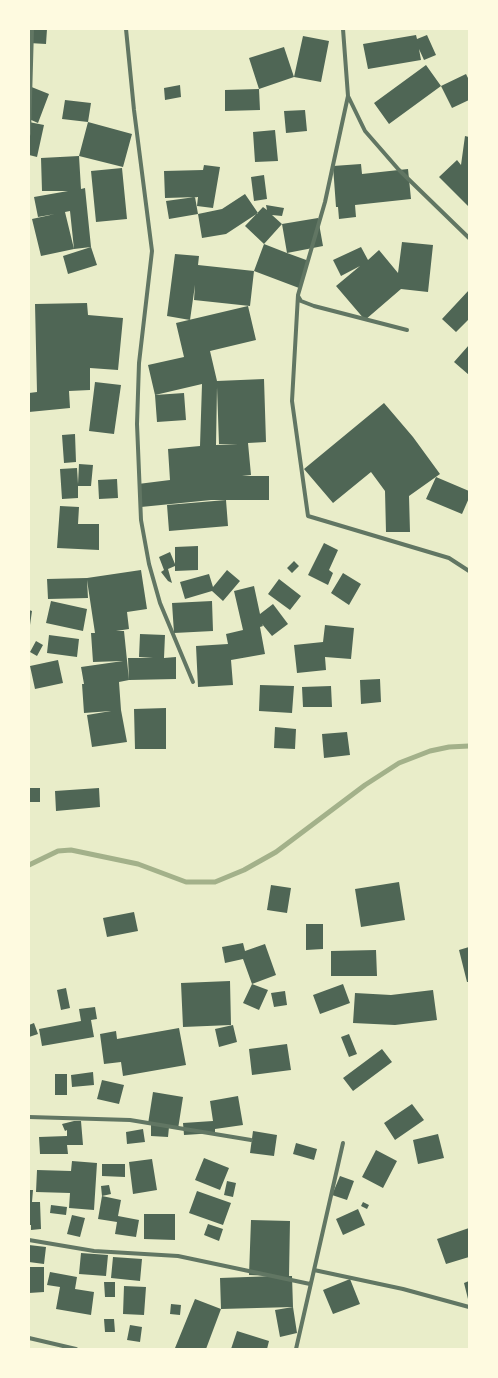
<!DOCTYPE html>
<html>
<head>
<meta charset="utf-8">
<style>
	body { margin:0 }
	#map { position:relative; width:498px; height:1378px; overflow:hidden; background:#e9edc9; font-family:"Varela Round",sans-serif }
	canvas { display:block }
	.frame { position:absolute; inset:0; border:30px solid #fefae0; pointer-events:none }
</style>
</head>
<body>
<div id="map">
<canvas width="498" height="1378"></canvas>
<div class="frame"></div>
</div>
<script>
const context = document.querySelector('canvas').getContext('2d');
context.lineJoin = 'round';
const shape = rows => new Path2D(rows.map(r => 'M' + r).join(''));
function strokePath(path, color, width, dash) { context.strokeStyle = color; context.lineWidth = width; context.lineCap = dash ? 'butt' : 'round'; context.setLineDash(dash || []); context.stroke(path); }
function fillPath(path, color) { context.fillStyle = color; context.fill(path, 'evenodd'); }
const stream = shape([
	[29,865,58,851,71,850,138,864,186,882,215,882,244,870,276,852,365,785,399,763,430,751,449,747,469,746]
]);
const building = shape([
	[29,29,47,29,46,44,29,43],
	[416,35,417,39,427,35,436,55,424,60,419,49,421,60,368,69,363,44],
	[303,36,329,41,321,82,294,77,259,89,249,58,284,47,294,77],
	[426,65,441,86,389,124,374,103],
	[466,74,469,80,469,100,452,108,441,86],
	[180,85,181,97,165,100,164,88],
	[29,86,49,94,38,123,29,119],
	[259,89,260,110,225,111,225,90],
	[65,100,91,103,88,122,62,119],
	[305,110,307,131,286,133,284,111],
	[29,122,44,125,37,157,29,155],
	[88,122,132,134,123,167,79,156,81,189,85,188,91,247,97,265,68,274,63,256,91,247,74,249,41,256,32,219,55,214,38,217,34,197,68,191,42,191,41,158,79,156],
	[70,211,74,249,65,212],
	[275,130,278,161,255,162,253,132],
	[465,136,469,137,469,207,439,177,457,160,461,165],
	[361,164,362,174,408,169,411,199,355,205,356,217,339,219,338,207,336,207,333,166],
	[204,165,220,167,213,208,197,206,198,197,165,198,164,171,203,170],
	[122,168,127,219,96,222,91,171],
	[264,175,267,199,254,201,251,177],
	[245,194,258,213,226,234,202,238,198,214,222,209],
	[195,197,198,214,169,219,166,201],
	[266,205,284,208,282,216,272,215,282,224,264,244,245,226,263,207,267,210],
	[318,218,323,246,287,253,309,261,299,288,254,271,264,244,287,253,282,224],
	[402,242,433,245,428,292,401,289,365,320,336,286,360,266,341,276,333,260,361,247,368,260,379,250,398,273],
	[175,254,199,256,198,265,254,271,250,306,194,300,195,285,190,320,167,316],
	[469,290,469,319,456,332,442,319],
	[87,303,88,315,123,318,118,370,90,368,90,390,69,391,70,408,29,412,29,393,37,392,35,304],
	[248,306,256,340,210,351,217,381,264,379,266,442,248,443,251,475,242,476,269,476,269,500,211,500,141,507,138,484,170,480,168,449,200,446,202,384,155,395,184,393,186,420,157,422,155,395,148,365,184,357,176,323],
	[217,387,219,444,238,444,216,445],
	[469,345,469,375,454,362],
	[95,382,121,385,114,434,89,431],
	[384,403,413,437,440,474,409,496,410,532,386,532,385,491,371,472,333,503,304,469],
	[75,434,76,462,64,463,62,435],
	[79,464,93,465,91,486,78,486,78,498,62,499,60,469,77,468,78,484],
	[436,477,469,491,469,498,462,514,426,499],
	[117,479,118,498,99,499,98,480],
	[226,500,228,526,169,531,167,505],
	[60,506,79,507,78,524,99,524,99,550,57,548],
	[324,543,338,550,329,570,333,573,328,585,308,575],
	[198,546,198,570,175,571,175,566,168,569,172,583,168,581,161,572,164,570,159,557,170,552,175,564,175,547],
	[294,561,299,566,292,573,287,568],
	[141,570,147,609,127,612,129,629,116,631,124,631,129,680,119,682,121,710,127,742,92,747,87,715,111,711,84,713,82,684,84,684,81,667,123,661,93,662,91,633,95,633,87,580,88,598,48,599,47,579,87,578],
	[227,570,240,581,223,601,212,591,185,599,180,582,209,574,213,587],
	[343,573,361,584,349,605,331,593],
	[279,579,301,596,290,610,268,594],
	[254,586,260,614,273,604,288,624,272,636,262,624,263,626,260,627,265,654,231,660,233,685,198,687,196,646,228,644,226,634,243,630,234,591],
	[51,601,87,609,83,631,46,623],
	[212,601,213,631,174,633,172,603],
	[29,610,32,611,30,625,29,625],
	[325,625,354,628,351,659,325,657,326,670,297,673,294,645,323,642],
	[140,634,165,635,164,658,176,657,176,679,129,680,128,658,153,658,139,657],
	[49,635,79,639,77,657,47,653],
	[36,641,43,645,37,656,30,652],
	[58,660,63,683,35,689,30,666],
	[380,679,381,702,361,704,360,680],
	[260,685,294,686,292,713,259,711],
	[331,686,332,707,303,707,302,687],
	[166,708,166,749,135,749,134,709],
	[275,727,296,729,295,749,274,748],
	[347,732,350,755,324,758,322,734],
	[29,788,40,788,40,802,29,802],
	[99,788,100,807,56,811,55,791],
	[399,882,405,920,361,927,355,889],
	[271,885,291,888,287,913,267,910],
	[134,912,138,931,107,937,103,918],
	[306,924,323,924,323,949,306,950],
	[243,943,245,951,265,944,276,975,252,984,243,959,225,963,222,947],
	[469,947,469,982,467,982,459,950],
	[376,950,377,976,331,976,331,951],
	[230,981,231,1025,183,1027,181,983],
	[252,984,268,990,259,1010,243,1003],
	[343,984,350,1003,320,1014,313,995],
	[66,988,70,1008,61,1010,57,990],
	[433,990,437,1020,395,1025,353,1023,355,993,391,995],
	[285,991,287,1005,274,1007,271,993],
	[95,1007,97,1019,91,1020,94,1037,42,1046,39,1029,81,1021,79,1009],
	[34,1023,38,1034,29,1037,29,1025],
	[233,1025,237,1042,219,1047,215,1029],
	[179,1028,186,1065,123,1076,121,1062,104,1064,100,1034,116,1031,117,1039],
	[349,1034,357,1054,349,1057,341,1037],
	[287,1044,291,1070,252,1075,249,1049],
	[382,1049,392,1062,353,1091,343,1078],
	[93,1072,94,1085,72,1087,71,1075],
	[55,1074,67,1074,67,1095,55,1095],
	[102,1080,124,1085,119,1104,97,1099],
	[153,1092,183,1097,178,1129,169,1127,168,1137,151,1136,151,1124,148,1124],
	[238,1096,243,1125,215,1129,215,1133,184,1135,183,1123,213,1121,210,1101],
	[412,1104,424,1120,395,1140,384,1123],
	[74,1121,81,1121,83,1145,67,1145,68,1154,40,1154,39,1137,67,1136,67,1130,65,1131,62,1124],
	[143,1129,145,1142,127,1144,126,1132],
	[253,1131,277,1135,274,1156,250,1153],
	[438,1134,444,1158,418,1164,413,1140],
	[296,1143,317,1149,314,1160,293,1154],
	[376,1150,397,1161,383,1188,362,1177],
	[204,1158,229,1168,220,1190,195,1180],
	[152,1159,157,1190,133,1194,129,1162],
	[72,1161,97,1163,94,1210,69,1208,70,1193,36,1192,37,1170,71,1171],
	[102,1164,125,1164,125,1177,102,1176],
	[340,1176,354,1181,347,1200,332,1195],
	[227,1181,236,1183,233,1197,224,1195],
	[109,1185,111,1194,102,1196,101,1186],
	[29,1190,33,1190,32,1202,40,1202,41,1229,31,1230,31,1225,29,1225],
	[197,1191,231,1203,223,1225,189,1213],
	[102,1196,121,1200,118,1216,139,1220,136,1237,115,1234,117,1222,98,1219],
	[363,1202,369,1205,367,1209,361,1206],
	[51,1205,67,1207,66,1215,50,1213],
	[358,1209,365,1225,343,1235,336,1219],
	[144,1214,175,1214,175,1240,144,1239],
	[72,1215,85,1218,80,1237,67,1234],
	[251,1220,290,1221,289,1276,292,1276,293,1307,297,1333,280,1337,275,1310,293,1307,221,1309,206,1349,175,1348,195,1299,221,1309,220,1278,275,1276,249,1275],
	[208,1224,223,1229,219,1241,204,1235],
	[469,1228,469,1257,446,1264,437,1239],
	[29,1245,46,1247,44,1264,29,1262],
	[81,1253,108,1255,106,1276,79,1274],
	[113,1257,142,1259,140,1281,111,1278],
	[29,1267,44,1267,44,1292,29,1293],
	[50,1272,77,1277,75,1289,94,1292,91,1315,56,1309,60,1287,47,1285],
	[350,1279,360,1304,333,1314,323,1290],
	[469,1281,469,1299,468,1299,464,1283],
	[104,1282,115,1282,115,1297,105,1297],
	[124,1286,146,1287,144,1315,123,1314],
	[171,1304,181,1305,180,1315,170,1314],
	[104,1319,114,1319,115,1332,105,1332],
	[130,1325,142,1327,140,1342,127,1340],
	[237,1331,269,1341,267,1349,231,1349]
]);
const minor = shape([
	[126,29,134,110,152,251,139,363,137,424,141,520,149,564,160,603,193,682],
	[343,29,348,96,365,131,399,170,469,238],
	[348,96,325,202,298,295,292,401,308,516,449,558,469,571],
	[29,134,32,29],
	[298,296,301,301,314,306,407,330],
	[29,1117,130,1120,251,1140],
	[29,1240,94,1251,178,1256,310,1284],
	[314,1270,403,1289,469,1307],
	[29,1338,76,1349],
	[296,1349,343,1143]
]);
strokePath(stream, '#a3b18a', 5);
fillPath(building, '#4f6655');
strokePath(minor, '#617663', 4);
</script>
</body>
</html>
